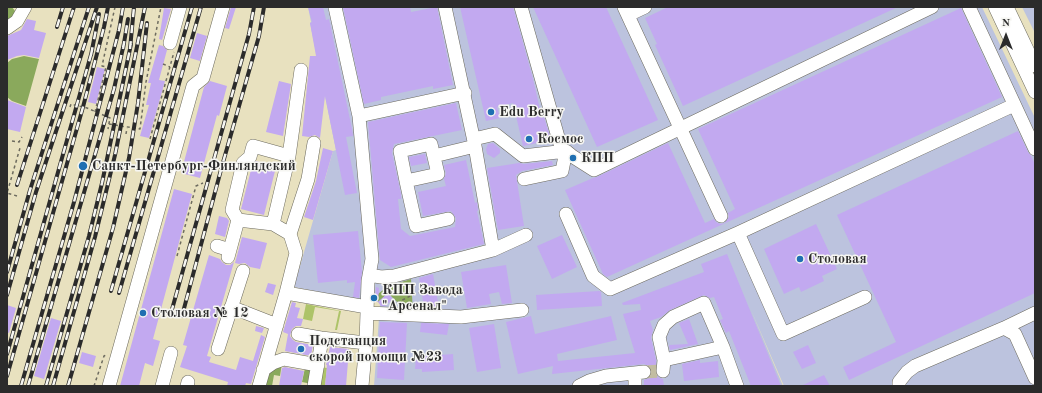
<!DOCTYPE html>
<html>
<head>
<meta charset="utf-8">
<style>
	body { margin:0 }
	#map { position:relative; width:1042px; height:393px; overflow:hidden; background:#e8e1bf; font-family:"Old Standard TT",serif }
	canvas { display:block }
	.frame { position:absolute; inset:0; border:8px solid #2b2b2b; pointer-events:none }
	.north { position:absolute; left:986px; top:16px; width:40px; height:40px; -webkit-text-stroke:3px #f6f6f2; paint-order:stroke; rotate:0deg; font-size:11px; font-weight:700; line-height:16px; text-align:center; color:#2b2b2b }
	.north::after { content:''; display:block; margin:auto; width:14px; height:18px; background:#2b2b2b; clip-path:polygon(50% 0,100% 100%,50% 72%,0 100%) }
</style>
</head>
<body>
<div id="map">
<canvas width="1042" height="393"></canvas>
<div class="frame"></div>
<div class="north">N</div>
</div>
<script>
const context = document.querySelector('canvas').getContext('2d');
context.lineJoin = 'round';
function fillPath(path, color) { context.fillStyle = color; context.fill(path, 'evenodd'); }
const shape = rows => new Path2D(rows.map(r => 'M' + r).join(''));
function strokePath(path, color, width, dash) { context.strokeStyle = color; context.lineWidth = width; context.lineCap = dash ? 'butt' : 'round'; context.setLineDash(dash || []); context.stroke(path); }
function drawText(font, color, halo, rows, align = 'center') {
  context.font = font + ' "Old Standard TT",serif'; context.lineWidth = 3; context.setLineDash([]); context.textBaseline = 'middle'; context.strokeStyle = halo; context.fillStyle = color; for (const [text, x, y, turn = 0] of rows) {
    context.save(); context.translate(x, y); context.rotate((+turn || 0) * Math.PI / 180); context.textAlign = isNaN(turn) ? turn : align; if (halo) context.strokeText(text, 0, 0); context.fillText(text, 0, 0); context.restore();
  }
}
const industrial = shape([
	[308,7,982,7,1035,118,1035,386,784,386,751,310,783,386,374,386,380,304,378,302,363,301,294,287,333,151,336,150,310,23,311,22],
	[1022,7,1035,7,1035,33]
]);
const green = shape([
	[306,304,341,311,337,330,335,330,339,311,315,307,312,321,303,319],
	[320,367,327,368,325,386,318,386]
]);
const forest = shape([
	[7,7,12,7,15,11,13,17,7,24],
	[24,56,39,59,26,106,12,101,7,97,7,63,12,59],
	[411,279,413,312,407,312,388,293,378,302,378,294,388,286],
	[282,363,280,376,274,375,272,386,261,386,265,370],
	[305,368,315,369,312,384,302,382]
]);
const building = shape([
	[231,7,236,7,229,29,225,28],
	[308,7,323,7,326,20,329,19,352,129,353,136,346,137,357,193,345,195,325,96,320,138,315,135,309,137,302,136,310,56,316,56,310,23,312,22],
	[343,7,410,7,411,12,437,7,453,85,433,89,433,86,381,97,381,100,364,104],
	[460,7,513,7,533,79,542,118,544,117,551,140,523,146,513,103,497,107,500,118,486,121],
	[533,7,606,7,658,120,597,147],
	[668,7,898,7,683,106,655,45,657,44,645,18],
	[164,8,171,9,162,40,159,39],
	[961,8,1002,97,607,277,603,274,565,190,593,178,597,177,668,143,705,223,714,219,716,222,720,224,725,223,729,217,728,213,735,209,698,129],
	[27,19,36,21,34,30,46,33,39,58,24,55,17,56,7,60,7,36,21,30],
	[197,33,207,36,200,61,190,58],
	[159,45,163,46,167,50,159,80,165,81,149,138,140,136,149,105,146,105,151,83,148,83],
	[97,67,105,69,96,104,88,102],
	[210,81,227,86,219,116,217,115,200,178,181,173,204,87],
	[279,81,291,84,283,136,266,132],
	[7,100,26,107,20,132,7,129],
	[456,103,462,130,394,144,392,153,401,194,401,199,398,199,401,229,410,236,455,227,456,218,451,211,423,216,418,192,446,186,444,179,446,173,444,165,466,160,475,203,477,202,478,211,477,211,484,244,391,267,380,260,368,122],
	[1018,131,1028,152,1031,156,1035,164,1035,293,849,380,843,367,896,342,837,215],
	[493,143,500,149,500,153,494,158,487,154,486,149,488,144],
	[323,148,333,151,313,220,304,217,316,181],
	[425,154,427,163,411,166,409,157],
	[256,161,276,167,264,215,241,209,252,166],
	[552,161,553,165,522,171,516,175,524,226,498,230,487,168,519,163,524,164],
	[174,189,192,194,153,339,160,341,153,366,145,363,139,386,120,386],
	[219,216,227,218,229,221,225,237,215,234],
	[816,224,837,269,822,276,824,281,801,292,799,287,784,294,764,249],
	[358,231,362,272,359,298,353,297,355,282,347,283,347,280,318,283,313,235],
	[562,235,577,267,552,279,537,246],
	[242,237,267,243,260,269,250,267,245,263,239,264,235,263],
	[727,254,781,386,751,386,729,331,726,333,720,320,723,319,714,297,710,298,704,295,670,310,661,317,650,321,653,330,651,338,656,360,656,374,659,378,663,379,664,386,644,386,644,380,649,378,652,372,650,367,644,364,552,374,553,366,518,374,506,322,531,316,535,334,611,316,617,340,557,354,558,361,635,353,623,314,641,310,640,304,623,305,622,303,704,272,701,264],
	[209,255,220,259,222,262,226,265,230,265,234,262,207,356,211,357,209,362,236,370,240,357,253,361,261,335,265,337,251,384,246,383,245,386,227,386,228,382,180,367,187,346,183,345],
	[506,265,512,303,502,304,499,292,489,294,491,304,467,308,461,272],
	[433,274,439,308,424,307,419,278],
	[268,283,276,285,273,295,265,292],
	[376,287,379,288,378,302,388,293,393,299,385,306,381,306,378,302,375,302],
	[599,291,601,292,602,306,537,310,536,295],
	[292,302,296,303,295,307,300,308,297,318,303,319,301,326,296,326,292,329,290,336,293,340,296,342,313,345,311,356,285,351,288,334,283,332],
	[7,305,16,308,9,333,7,332],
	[51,318,61,321,44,379,34,376],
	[689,319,698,344,670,350,669,345,688,344,679,323],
	[380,322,407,323,404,380,377,378],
	[421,323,449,324,447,335,420,332],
	[494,324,501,368,477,372,469,328],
	[256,326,264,328,262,333,255,331],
	[808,345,816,363,802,369,793,352],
	[330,347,349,349,346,386,325,386,327,365,326,365],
	[82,352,96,356,93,367,79,363],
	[453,354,454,370,422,372,422,369,415,369,416,357],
	[700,360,700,363,718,361,719,377,684,381,682,364],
	[285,367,304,371,301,386,279,386,282,368],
	[824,375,830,386,801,386]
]);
const minorTunnel = shape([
	[644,372,663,371]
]);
const path = shape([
	[163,64,170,67],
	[70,107,71,104,87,108,110,118,108,129],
	[95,112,106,67,102,66,115,7],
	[109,124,140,129,146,82,161,7],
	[126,134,127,128],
	[150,139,174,52],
	[12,141,19,142,22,137],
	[17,196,7,193,20,148],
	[177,256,196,186,203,183],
	[397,303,410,296,421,292],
	[94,386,104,356,106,355]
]);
const minor = shape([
	[335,7,359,116,372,259,368,281,366,343,362,386],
	[445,7,475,146,493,250],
	[521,7,562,151],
	[624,7,721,216],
	[969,7,1035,149],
	[995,7,1035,92],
	[1007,7,1035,66],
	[628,15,645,7],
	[7,28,17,21,25,7],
	[170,43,180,7],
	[359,116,465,93],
	[474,139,495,134,523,156,566,151,572,156,594,170,932,7],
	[431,144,438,174,406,181,400,151,431,144],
	[434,156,475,146],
	[524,179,562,171,566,151],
	[406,181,416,226,448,219],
	[566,214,593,276,610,289,738,233,1014,105],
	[273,224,289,156,301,70],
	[738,233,783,334,865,297],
	[290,234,308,179,314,143],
	[217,246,230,250],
	[228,257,238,220],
	[369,275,381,277,394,276,493,250,526,235],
	[286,293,296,253,290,234,273,224,238,220,232,210,243,163,250,157,253,146,289,156],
	[231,307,277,325],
	[367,313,461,317,522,310],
	[1004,328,1035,313],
	[298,334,321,338,366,343],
	[723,347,737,386],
	[218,349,243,271],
	[263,370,273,363,284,359,318,365],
	[663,371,664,360,723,347,704,303,673,317,664,325,659,337,664,360],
	[635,373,635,386],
	[109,386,193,86,203,78,223,7],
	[162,386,171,353],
	[187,386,188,382],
	[259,386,286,293,367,307],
	[314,386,321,345,326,339],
	[579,386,589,381,606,376,644,372],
	[899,386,899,382,907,372,915,366,1004,328,1015,334,1035,378]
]);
const rail = shape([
	[57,27,63,7],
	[123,49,128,19],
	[130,49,134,7],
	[91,55,99,14],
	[17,185,74,7],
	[7,272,30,190,89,7],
	[111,291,192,7],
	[119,293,201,7],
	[7,295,36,192,97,7],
	[171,313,249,34,254,7],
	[182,316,222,166,259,36,264,7],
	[7,354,92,51],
	[7,376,83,107,104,27,108,7],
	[21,386,74,202,119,30,123,7],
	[28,386,114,89,124,43],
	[46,386,89,236,102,183,131,44],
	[53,386,95,237,115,155,145,7],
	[68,386,113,228,129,158,138,103,147,23]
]);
const markers = [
	[491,112,4,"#1f6fb2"],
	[529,139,4,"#1f6fb2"],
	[573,158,4,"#1f6fb2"],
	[83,166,5,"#1f6fb2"],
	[800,259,4,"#1f6fb2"],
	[374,298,4,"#1f6fb2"],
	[143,313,4,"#1f6fb2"],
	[301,349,4,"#1f6fb2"]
];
const poiNames = [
	["Edu Berry",499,112],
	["Космос",537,139],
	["КПП",581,158],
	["Санкт-Петербург-Финляндский",92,166],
	["Столовая",808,259],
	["КПП Завода",382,290],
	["\"Арсенал\"",382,306],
	["Столовая № 12",151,313],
	["Подстанция",309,341],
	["скорой помощи №23",309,357]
];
fillPath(industrial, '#bcc3de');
fillPath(green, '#adc368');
fillPath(forest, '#8aa95c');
fillPath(building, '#c2a9f0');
strokePath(minorTunnel, '#c2bda1', 13, [13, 6]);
strokePath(minor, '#6d6b5f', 14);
strokePath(path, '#6d6b5f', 1.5, [3, 3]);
strokePath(minor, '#fff', 13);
strokePath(rail, '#2b2b2b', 4);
strokePath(rail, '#f6f6f2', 2.5, [8]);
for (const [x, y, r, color] of markers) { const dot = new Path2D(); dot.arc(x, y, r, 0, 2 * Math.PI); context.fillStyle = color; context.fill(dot); strokePath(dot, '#f6f6f2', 1.5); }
drawText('bold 14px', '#2b2b2b', '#f6f6f2', poiNames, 'left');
</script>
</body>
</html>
